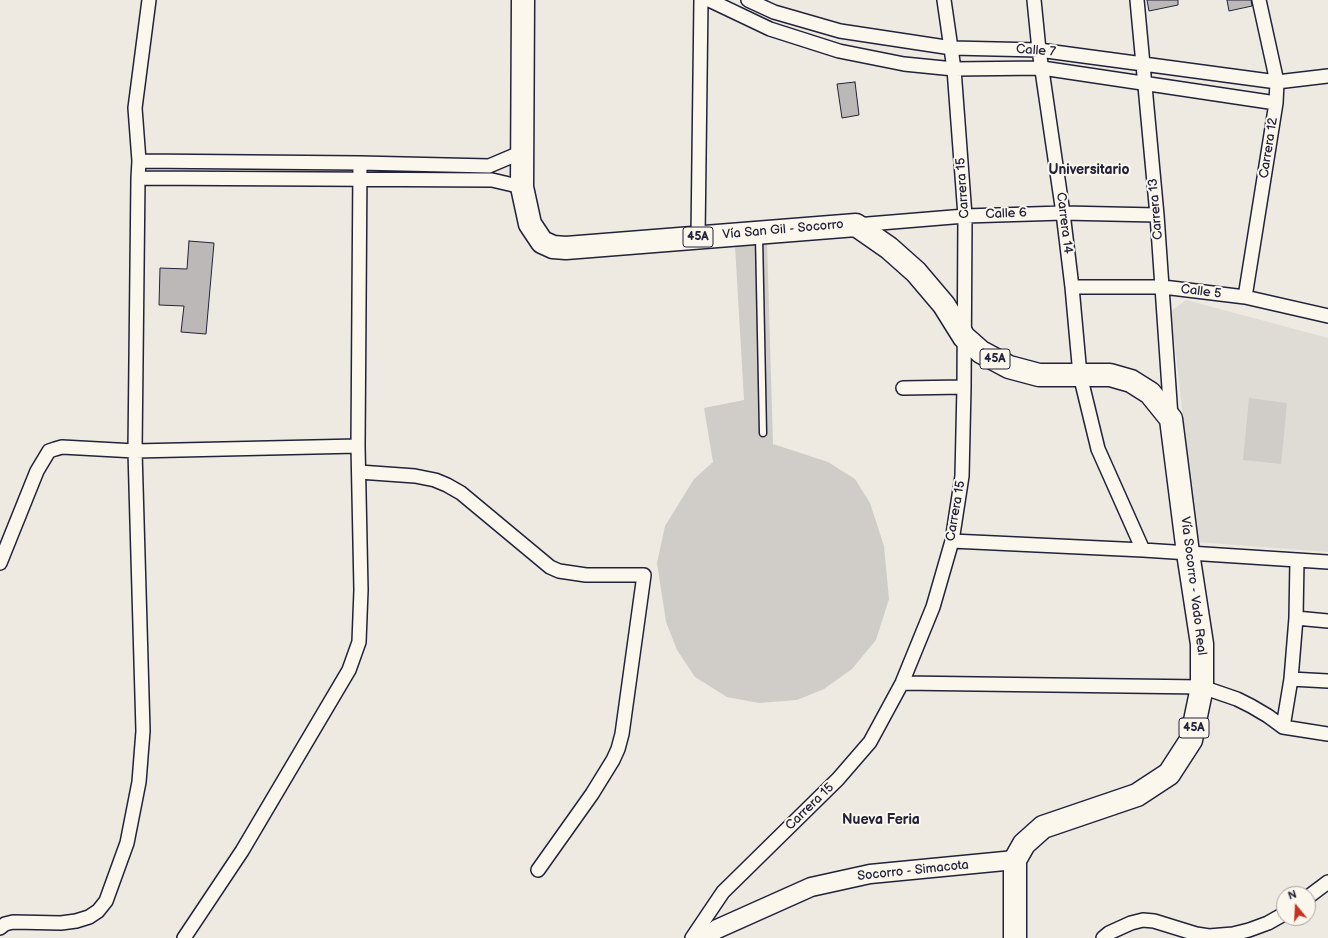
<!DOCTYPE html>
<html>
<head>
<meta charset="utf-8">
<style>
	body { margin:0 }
	#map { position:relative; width:1328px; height:938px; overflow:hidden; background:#eeeae2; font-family:"Balsamiq Sans",sans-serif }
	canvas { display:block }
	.north { position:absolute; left:1276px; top:886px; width:40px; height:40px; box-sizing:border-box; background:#fbf7ec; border:1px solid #a4a2a5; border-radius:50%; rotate:342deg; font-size:11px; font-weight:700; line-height:16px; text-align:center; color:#22223b }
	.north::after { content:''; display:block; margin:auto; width:14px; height:18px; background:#c8321e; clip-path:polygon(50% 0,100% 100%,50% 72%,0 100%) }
</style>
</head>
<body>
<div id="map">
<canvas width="1328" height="938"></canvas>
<div class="north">N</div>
</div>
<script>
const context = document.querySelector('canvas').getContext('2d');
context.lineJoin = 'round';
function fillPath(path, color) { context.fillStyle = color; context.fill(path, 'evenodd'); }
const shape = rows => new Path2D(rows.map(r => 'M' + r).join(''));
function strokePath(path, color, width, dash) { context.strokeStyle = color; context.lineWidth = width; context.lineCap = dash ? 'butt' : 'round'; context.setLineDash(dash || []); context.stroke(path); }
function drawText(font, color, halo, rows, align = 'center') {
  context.font = font + ' "Balsamiq Sans",sans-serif'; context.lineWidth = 4; context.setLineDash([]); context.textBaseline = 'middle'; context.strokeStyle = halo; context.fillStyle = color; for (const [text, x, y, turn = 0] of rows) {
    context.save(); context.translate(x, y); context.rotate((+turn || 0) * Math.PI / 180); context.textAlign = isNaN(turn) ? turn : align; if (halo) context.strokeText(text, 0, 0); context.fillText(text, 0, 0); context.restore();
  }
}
const built = shape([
	[1186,300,1328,338,1328,552,1197,542,1171,311]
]);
const green = shape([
	[767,241,773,444,828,462,855,479,870,503,884,546,889,599,876,640,852,669,824,689,797,700,759,703,727,697,695,677,677,650,666,622,657,563,665,526,694,479,713,462,704,408,744,400,735,246],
	[1249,398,1287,403,1281,464,1243,460]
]);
const building = shape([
	[1147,0,1178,0,1178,5,1149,11,1147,0],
	[1227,0,1251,0,1252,6,1229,11,1227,0],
	[855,82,859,115,842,118,837,84,855,82],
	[189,241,214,243,206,334,181,332,184,306,159,305,160,268,187,269,189,241]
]);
const lane = shape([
	[759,236,763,433]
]);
const street = shape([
	[709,0,770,29,839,51,904,64,954,69,1042,68,1276,103],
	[748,0,774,12,840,31,952,48,1039,50,1277,82,1328,76],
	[1034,0,1039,50,1063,213,1072,287,1080,375,1098,449,1143,550],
	[1137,0,1157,215,1171,417],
	[139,161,360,163,489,166,522,152],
	[138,178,492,180,522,187],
	[856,225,965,216,1063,213,1157,215],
	[698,237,701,0],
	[1072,287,1163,287,1245,297,1328,316],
	[1245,297,1276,103,1277,82,1259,0],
	[903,388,964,387],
	[359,472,415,476,435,480,447,485,461,493,550,567,559,571,586,575,644,575,622,734,618,749,613,760,592,794,538,870],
	[952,541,1143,550,1328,562],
	[0,563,37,471,49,451,55,449,62,447,135,451,358,446],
	[1296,618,1328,621],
	[1291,679,1328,681],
	[902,683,1202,687,1237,699,1251,706,1268,716,1283,727,1328,734],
	[1283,727,1291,679,1296,618,1297,560],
	[1308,897,1328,882],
	[0,928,5,924,13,922,61,923,76,921,89,917,98,911,106,901,127,843,139,782,143,731,135,451,138,178,139,161,135,108,149,0],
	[184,938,242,851,349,670,359,642,361,590,358,446,360,163],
	[692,938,723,892,838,779,870,742,902,683,933,607,952,541,962,476,964,387,965,216,954,69,944,0],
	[1103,938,1109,933,1131,923,1143,920,1154,921,1196,934,1209,936,1233,934,1249,930,1268,923,1284,914]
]);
const secondary = shape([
	[703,938,717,929,811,887,870,874,1015,860]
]);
const highway = shape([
	[523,0,522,187,530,224,542,242,553,247,566,248,856,225,889,248,916,272,944,305,964,337,981,352,1009,367,1039,375,1110,375,1131,381,1150,393,1171,419,1188,553,1202,644,1202,687,1191,740,1169,774,1137,795,1043,827,1024,844,1015,860,1015,938]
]);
const shields = [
	[698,237,30],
	[995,359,30],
	[1194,728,30]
];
const shieldNames = [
	["45A",698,237],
	["45A",995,359],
	["45A",1194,728]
];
const streetNames = [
	["Calle 7",1036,51,4],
	["Carrera 12",1269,148,-81],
	["Carrera 15",963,188,-94],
	["Carrera 13",1156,209,-95],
	["Calle 6",1006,214,-2],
	["Carrera 14",1064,223,83],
	["Vía San Gil - Socorro",783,230,-5],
	["Calle 5",1201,292,7],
	["Carrera 15",956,511,-80],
	["Vía Socorro - Vado Real",1193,586,83],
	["Carrera 15",810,807,-44],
	["Socorro - Simacota",913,871,-6]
];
const neighbourhoodNames = [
	["Universitario",1089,170],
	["Nueva Feria",881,820]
];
fillPath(built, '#dfdbd5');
fillPath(green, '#d0cdc9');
fillPath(building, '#bcb8b8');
strokePath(building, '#22223b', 1);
strokePath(lane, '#22223b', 9);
strokePath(street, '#22223b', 16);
strokePath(secondary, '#22223b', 21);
strokePath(highway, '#22223b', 25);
strokePath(lane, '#fbf7ec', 6);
strokePath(street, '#fbf7ec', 13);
strokePath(secondary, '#fbf7ec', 18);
strokePath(highway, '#fbf7ec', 22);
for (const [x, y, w] of shields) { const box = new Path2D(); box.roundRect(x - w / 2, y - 10, w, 20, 3); context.fillStyle = '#fbf7ec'; context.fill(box); strokePath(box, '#22223b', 1); }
drawText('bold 12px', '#22223b', null, shieldNames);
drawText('13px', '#22223b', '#fbf7ec', streetNames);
drawText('bold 14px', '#22223b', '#fbf7ec', neighbourhoodNames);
</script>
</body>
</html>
